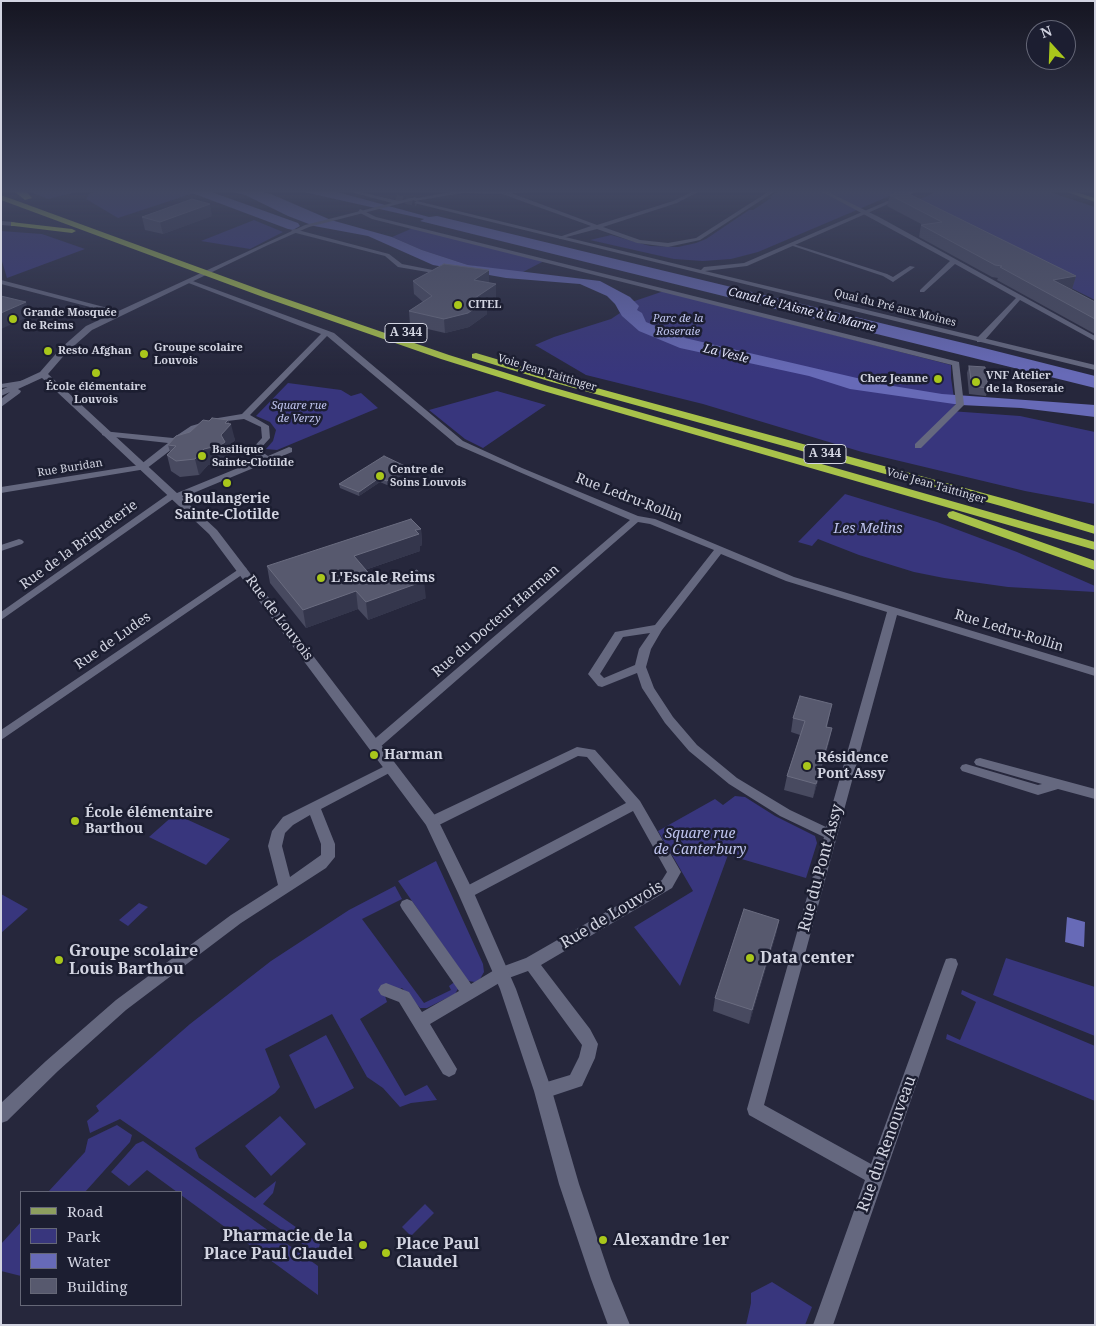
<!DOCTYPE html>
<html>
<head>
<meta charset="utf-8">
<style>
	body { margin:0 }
	#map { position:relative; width:1096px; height:1326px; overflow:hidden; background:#26273c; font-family:"Noto Serif",serif }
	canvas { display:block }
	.frame { position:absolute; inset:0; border:2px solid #d2d4e1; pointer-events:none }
	.legend { position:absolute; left:20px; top:1191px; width:162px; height:115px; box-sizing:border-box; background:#1c1e31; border:1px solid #656777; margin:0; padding:6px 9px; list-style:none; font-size:15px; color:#d2d4e1 }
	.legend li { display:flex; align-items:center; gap:10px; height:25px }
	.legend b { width:25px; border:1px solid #656777 }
	.north { position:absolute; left:1026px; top:20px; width:50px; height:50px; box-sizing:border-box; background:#1c1e31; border:1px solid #656777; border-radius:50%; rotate:340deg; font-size:14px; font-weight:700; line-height:20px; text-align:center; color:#d2d4e1 }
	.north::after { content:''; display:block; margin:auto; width:18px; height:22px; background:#a9c71b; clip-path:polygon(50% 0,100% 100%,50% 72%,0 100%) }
</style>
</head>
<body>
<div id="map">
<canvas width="1096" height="1326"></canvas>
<div class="frame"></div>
<ul class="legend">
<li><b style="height:6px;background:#8d9e5f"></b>Road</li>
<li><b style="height:14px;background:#38367d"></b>Park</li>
<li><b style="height:14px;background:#676ab7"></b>Water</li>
<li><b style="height:14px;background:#57596e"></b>Building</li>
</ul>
<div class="north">N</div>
</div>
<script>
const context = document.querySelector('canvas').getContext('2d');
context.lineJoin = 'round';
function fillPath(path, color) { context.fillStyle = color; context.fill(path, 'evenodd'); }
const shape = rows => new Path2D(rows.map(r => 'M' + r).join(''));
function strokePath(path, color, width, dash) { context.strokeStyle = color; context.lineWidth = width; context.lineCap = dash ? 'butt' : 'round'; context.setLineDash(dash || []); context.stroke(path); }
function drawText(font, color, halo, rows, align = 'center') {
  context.font = font + ' "Noto Serif",serif'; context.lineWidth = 5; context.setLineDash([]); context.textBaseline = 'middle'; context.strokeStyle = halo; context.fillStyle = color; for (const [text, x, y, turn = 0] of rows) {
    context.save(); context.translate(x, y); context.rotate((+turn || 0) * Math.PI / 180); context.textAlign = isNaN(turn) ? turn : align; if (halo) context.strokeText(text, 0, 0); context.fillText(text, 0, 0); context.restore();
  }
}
const green = shape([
	[25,190,86,190,48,199],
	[103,190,189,190,194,193,118,218,86,199,89,194],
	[785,190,904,190,758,252,731,259,703,261,674,259,590,240,611,235,650,246,678,247,696,243,706,239,749,210,753,210,771,198,769,197,775,193],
	[940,190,1044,190,1095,207,1095,300,906,205],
	[254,220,283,232,250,249,201,241],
	[413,228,544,261,521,273,485,268,468,265,422,250,392,237],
	[1,231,42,234,85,249,7,278,1,258],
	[664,291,951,365,951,378,955,405,950,411,1020,416,1095,432,1095,504,1025,491,862,452,703,404,586,375,535,345,554,337,611,319,620,313,617,307],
	[288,383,341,390,351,396,361,393,378,408,277,450,266,449,273,441,276,430,270,422,256,416],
	[497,391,546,405,483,448,465,439,429,410],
	[845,494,937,522,1017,552,1095,586,1095,592,1008,587,944,578,914,572,859,555,818,539,812,546,798,542],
	[735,796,745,797,775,816,815,836,817,843,806,878,728,855,680,986,634,927,693,891,658,831,715,799,723,805],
	[175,814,230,839,206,865,149,837],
	[436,861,483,964,484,972,480,979,475,982,468,981,398,881],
	[395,886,402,899,362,919,424,1003,451,990,449,986,456,981,459,987,455,994,427,1008,420,1008,402,988,385,996,387,1002,360,1019,405,1096,427,1085,437,1100,411,1103,400,1107,383,1088,367,1077,332,1014,265,1049,280,1087,275,1093,195,1148,199,1158,255,1198,276,1181,273,1193,263,1204,320,1244,317,1254,120,1119,90,1133,87,1121,99,1111,96,1106,190,1024,271,961,349,910],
	[1,894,28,909,1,933],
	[139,903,148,907,128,926,119,920],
	[1006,958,1095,987,1095,1036,993,995],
	[962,990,1095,1046,1095,1101,946,1039,947,1034,960,1040,976,1002,961,994],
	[326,1035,354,1088,315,1109,289,1055],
	[280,1116,306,1144,271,1176,245,1146],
	[117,1125,132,1135,130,1142,85,1192,48,1192,85,1152,88,1139],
	[143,1141,318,1266,318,1295,181,1195,181,1192,177,1192,147,1170,129,1186,111,1172,136,1144],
	[425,1204,434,1213,411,1236,402,1227],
	[21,1222,21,1276,1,1271,1,1244],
	[772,1282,812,1307,805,1325,746,1325,751,1303,751,1293]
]);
const water = shape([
	[225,190,254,190,271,194,331,220,392,237,422,250,468,265,600,281,630,297,639,306,637,310,642,313,646,322,685,338,887,385,942,394,1095,405,1095,417,1021,408,961,405,850,389,809,376,680,348,639,331,622,316,615,304,607,296,580,284,506,278,433,265,368,236,314,226,288,216,245,195],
	[295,190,330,190,429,217,437,216,980,347,1095,376,1095,388,420,221,424,219],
	[1067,917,1085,922,1084,947,1065,942]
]);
const river = shape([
	[190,190,206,190,298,223,300,226,293,230,288,229,192,193,190,190]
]);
const secondaryTunnel = shape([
	[396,198,417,203]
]);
const street = shape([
	[461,190,540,190,538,192,511,193,597,225,673,201,696,190,702,190,677,203,603,227,640,240,668,243,696,238,771,190,777,190,700,240,668,247,637,243,597,229,559,239,559,237,591,226,502,194,463,193,415,201,412,199,461,190],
	[819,190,824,190,879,217,1095,336,1095,341,1020,300,983,342,977,342,977,338,1016,298,955,264,924,292,920,292,920,290,950,261,819,190],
	[360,209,376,217,959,362,964,405,921,448,915,448,915,444,956,404,952,365,372,219,358,212,360,209],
	[294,229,389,254,402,264,448,273,445,275,398,267,385,256,292,232,291,231,294,229],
	[790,243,887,274,893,277,910,266,915,267,893,282,883,276,790,245,790,243],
	[1,280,123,312,124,313,121,315,1,284,1,280],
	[186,280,190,280,334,333,463,441,522,468,638,516,655,519,794,577,1095,668,1095,676,897,615,764,1105,871,1164,944,964,946,959,951,958,956,959,958,964,833,1325,813,1325,865,1180,749,1115,747,1109,824,837,780,816,729,784,689,751,665,723,642,688,637,673,602,687,598,686,588,674,615,632,655,625,714,550,650,524,638,522,379,748,371,748,369,745,371,742,630,520,457,445,327,336,250,415,269,426,270,438,259,450,268,456,289,447,292,448,292,452,179,499,173,499,1,620,1,612,170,493,177,493,260,459,250,451,262,438,261,427,244,419,219,422,197,430,146,469,1,493,1,487,140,465,168,443,105,436,102,435,102,431,173,438,191,426,218,418,242,414,321,334,186,282,186,280],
	[721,554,786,581,887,612,826,827,790,810,737,778,697,745,673,717,654,688,646,667,651,649,662,630,721,554],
	[650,633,639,649,635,665,604,678,600,674,623,637,650,633],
	[26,380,30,382,29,384,1,388,1,384,26,380],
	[19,539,22,540,24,542,22,544,1,551,1,545,19,539],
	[242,567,246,568,247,570,246,572,1,740,1,730,242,567],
	[577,747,595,750,640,801,681,872,672,888,541,965,590,1029,598,1044,595,1058,582,1086,543,1099,537,1097,535,1091,537,1085,570,1075,579,1057,582,1045,528,971,506,979,430,1024,457,1069,455,1074,449,1077,443,1074,399,1002,381,995,378,990,381,985,386,983,409,992,422,1012,459,991,402,909,400,905,402,901,407,899,412,901,471,984,496,969,526,958,662,880,667,872,633,811,471,897,466,899,461,897,459,893,461,889,626,803,587,757,578,756,437,826,432,827,427,826,425,822,427,818,577,747],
	[980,758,1095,789,1095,799,1058,789,1038,795,962,771,960,768,962,765,966,764,1038,785,1042,784,976,765,974,762,976,759,980,758],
	[391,763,395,764,397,767,395,770,321,809,335,844,335,857,326,868,241,923,126,1010,58,1071,7,1121,1,1123,1,1103,46,1061,116,1000,231,915,278,885,268,846,272,831,283,817,391,763],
	[310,815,321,844,321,855,290,877,282,846,285,833,293,825,310,815]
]);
const secondary = shape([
	[343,190,352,190,399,201,415,197,418,199,309,227,266,246,92,330,67,352,48,374,217,530,437,818,474,893,516,989,552,1091,579,1184,611,1279,630,1325,608,1325,591,1279,559,1184,534,1091,500,989,458,893,426,825,209,534,42,378,18,389,21,391,20,393,1,407,1,399,10,392,1,396,1,390,40,372,61,348,86,326,305,225,392,203,343,190],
	[913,190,920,190,747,266,705,271,1095,365,1095,370,414,203,417,201,701,270,704,267,744,263,913,190],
	[1,221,14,222,17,224,14,226,1,225,1,221]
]);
const primary = shape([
	[1061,190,1069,190,1095,198,1095,202,1061,190]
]);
const highway = shape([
	[12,190,25,190,32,198,25,200,12,190],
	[1,195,269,293,449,355,548,386,1095,542,1095,550,540,390,441,359,263,297,1,200,1,195],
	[11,222,72,229,76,231,72,233,14,226,11,226,11,222],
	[476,353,560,378,1009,500,1095,526,1095,534,1001,506,552,382,472,358,472,354,476,353],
	[953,511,1095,561,1095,570,949,518,947,515,949,512,953,511]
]);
const wall = shape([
	[890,195,1076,276,1072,289,1070,289,1095,302,1095,334,997,280,998,278,992,277,919,237,921,225,923,225,887,206],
	[212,216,163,234,145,230,142,217],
	[489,270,489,283,496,298,487,304,487,314,469,327,445,333,410,325,409,311,423,302,414,294,413,281],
	[969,366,988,388,986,396,969,394,967,373],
	[228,420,235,440,226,449,228,457,225,461,208,465,199,475,180,477,171,471,167,455,170,452,168,445,209,421],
	[408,471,387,485,380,482,359,496,340,488,339,484],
	[421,529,422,545,420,546,420,551,365,570,377,583,426,598,368,620,358,609,306,628,270,583,267,566],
	[832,704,827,727,832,728,829,742,813,798,784,790,787,776,800,735,791,732,793,718],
	[779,920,776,934,749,1024,713,1011,715,998]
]);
const shadedWall = shape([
	[210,204,212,216,163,234,160,222],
	[489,270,489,284,474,280],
	[1076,276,1072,289,1049,293,1053,280],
	[496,284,496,298,487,304,487,314,469,327,445,333,444,319],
	[26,302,30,316,1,329,1,313],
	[228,420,229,426,231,424,235,440,226,449,228,457,225,461,208,465,199,475,195,459,204,449,221,435,225,423],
	[407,467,408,471,387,485,387,481],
	[379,478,380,482,359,496,359,492],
	[421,529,422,545,420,546,420,551,356,573,354,556],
	[424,581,426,598,368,620,366,602],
	[356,591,358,609,306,628,303,610],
	[832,728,829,742,813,798,816,784],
	[779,920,776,934,749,1024,752,1010]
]);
const building = shape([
	[901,190,1076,276,1053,280,1095,302,1095,319,1000,267,1002,266,995,265,921,225,942,222,890,195,901,190],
	[192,199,210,204,160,222,142,217,192,199],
	[444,264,489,270,474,280,496,284,475,298,487,300,468,313,444,319,409,311,432,296,413,281,444,264],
	[1,296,26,302,1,313,1,296],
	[969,366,985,367,988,388,972,386,969,366],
	[212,418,228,420,225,423,231,424,221,435,225,442,221,445,204,449,195,459,176,461,167,455,176,446,168,445,176,436,190,432,203,420,209,421,212,418],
	[384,456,407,467,387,481,379,478,359,492,339,484,384,456],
	[411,519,421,529,415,530,419,534,354,556,377,583,417,570,424,581,366,602,356,591,303,610,267,566,411,519],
	[800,696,832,704,826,727,832,728,816,784,787,776,805,721,793,718,800,696],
	[744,909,779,920,752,1010,715,998,744,909]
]);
const markers = [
	[458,305,5,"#a9c71b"],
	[13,319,5,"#a9c71b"],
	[48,351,5,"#a9c71b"],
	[144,354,5,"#a9c71b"],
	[96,373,5,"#a9c71b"],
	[938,379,5,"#a9c71b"],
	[976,382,5,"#a9c71b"],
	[202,456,5,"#a9c71b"],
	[380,476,5,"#a9c71b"],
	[227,483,5,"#a9c71b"],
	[321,578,5,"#a9c71b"],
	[374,755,5,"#a9c71b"],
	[807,766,5,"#a9c71b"],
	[75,821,5,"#a9c71b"],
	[750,958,5,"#a9c71b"],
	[59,960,5,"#a9c71b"],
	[603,1240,5,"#a9c71b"],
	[363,1245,5,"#a9c71b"],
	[386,1253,5,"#a9c71b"]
];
const farPoinames = [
	["CITEL",468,305],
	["Grande Mosquée",23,313],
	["de Reims",23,326],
	["Groupe scolaire",154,348],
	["Louvois",154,361],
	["Resto Afghan",58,351],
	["VNF Atelier",986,376],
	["de la Roseraie",986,389],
	["Chez Jeanne",928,379,"right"],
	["École élémentaire",96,387,"center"],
	["Louvois",96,400,"center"],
	["Basilique",212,450],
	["Sainte-Clotilde",212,463],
	["Centre de",390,470],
	["Soins Louvois",390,483]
];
const farStreetnames = [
	["Quai du Pré aux Moines",895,308,14],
	["Voie Jean Taittinger",547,373,17],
	["Rue Buridan",70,468,-9],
	["Voie Jean Taittinger",936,486,16]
];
const farParknames = [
	["Parc de la",678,319],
	["Roseraie",678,332],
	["Square rue",299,406],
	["de Verzy",299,419]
];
const farWaternames = [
	["Canal de l'Aisne à la Marne",802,310,14],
	["La Vesle",726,354,14]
];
const shields = [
	[406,333,42],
	[825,454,42]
];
const shieldNames = [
	["A 344",406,333],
	["A 344",825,454]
];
const streetNames = [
	["Rue Ledru-Rollin",629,498,21],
	["Rue de la Briqueterie",79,545,-36],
	["Rue de Louvois",279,618,53],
	["Rue du Docteur Harman",496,621,-41],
	["Rue Ledru-Rollin",1009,631,17],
	["Rue de Ludes",113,641,-35]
];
const poiNames = [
	["Boulangerie",227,499,"center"],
	["Sainte-Clotilde",227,515,"center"],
	["L'Escale Reims",331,578],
	["Harman",384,755],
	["Résidence",817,758],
	["Pont Assy",817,774],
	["École élémentaire",85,813],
	["Barthou",85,829]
];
const parkNames = [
	["Les Melins",868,529],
	["Square rue",700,834],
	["de Canterbury",700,850]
];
const nearStreetnames = [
	["Rue du Pont Assy",821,868,-75],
	["Rue de Louvois",612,915,-31],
	["Rue du Renouveau",887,1144,-70]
];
const nearPoinames = [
	["Groupe scolaire",69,951],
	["Louis Barthou",69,969],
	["Data center",760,958],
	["Pharmacie de la",353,1236,"right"],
	["Place Paul Claudel",353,1254,"right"],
	["Alexandre 1er",613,1240],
	["Place Paul",396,1244],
	["Claudel",396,1262]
];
fillPath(green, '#38367d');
fillPath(water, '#676ab7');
fillPath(river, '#676ab7');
strokePath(secondaryTunnel, '#404155', 7, [7, 3]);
fillPath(street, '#65687f');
fillPath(secondary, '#65687f');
fillPath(primary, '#8d9e5f');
fillPath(highway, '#a8c24a');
fillPath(wall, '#484a60');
fillPath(shadedWall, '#34364c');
fillPath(building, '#57596e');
strokePath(building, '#6a6c80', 1);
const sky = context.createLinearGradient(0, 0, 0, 375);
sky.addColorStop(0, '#151521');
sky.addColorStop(0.51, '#414761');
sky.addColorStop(1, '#41476100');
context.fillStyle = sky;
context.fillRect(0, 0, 1096, 375);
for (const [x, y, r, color] of markers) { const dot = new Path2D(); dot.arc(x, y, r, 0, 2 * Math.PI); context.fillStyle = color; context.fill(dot); strokePath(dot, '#1c1e31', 2); }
drawText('bold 11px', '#d2d4e1', '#1c1e31', farPoinames, 'left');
drawText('11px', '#d2d4e1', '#1c1e31', farStreetnames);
drawText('italic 11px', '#bec3ed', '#1c1e31', farParknames);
drawText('italic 12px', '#e0e2f8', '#1c1e31', farWaternames);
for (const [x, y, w] of shields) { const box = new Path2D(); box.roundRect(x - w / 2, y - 9.5, w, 19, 4); context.fillStyle = '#1c1e31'; context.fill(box); strokePath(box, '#d2d4e1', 1); }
drawText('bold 12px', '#d2d4e1', null, shieldNames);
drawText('14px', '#d2d4e1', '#1c1e31', streetNames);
drawText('bold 14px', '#d2d4e1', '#1c1e31', poiNames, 'left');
drawText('italic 14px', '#bec3ed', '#1c1e31', parkNames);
drawText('16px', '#d2d4e1', '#1c1e31', nearStreetnames);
drawText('bold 16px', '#d2d4e1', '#1c1e31', nearPoinames, 'left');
</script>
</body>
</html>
